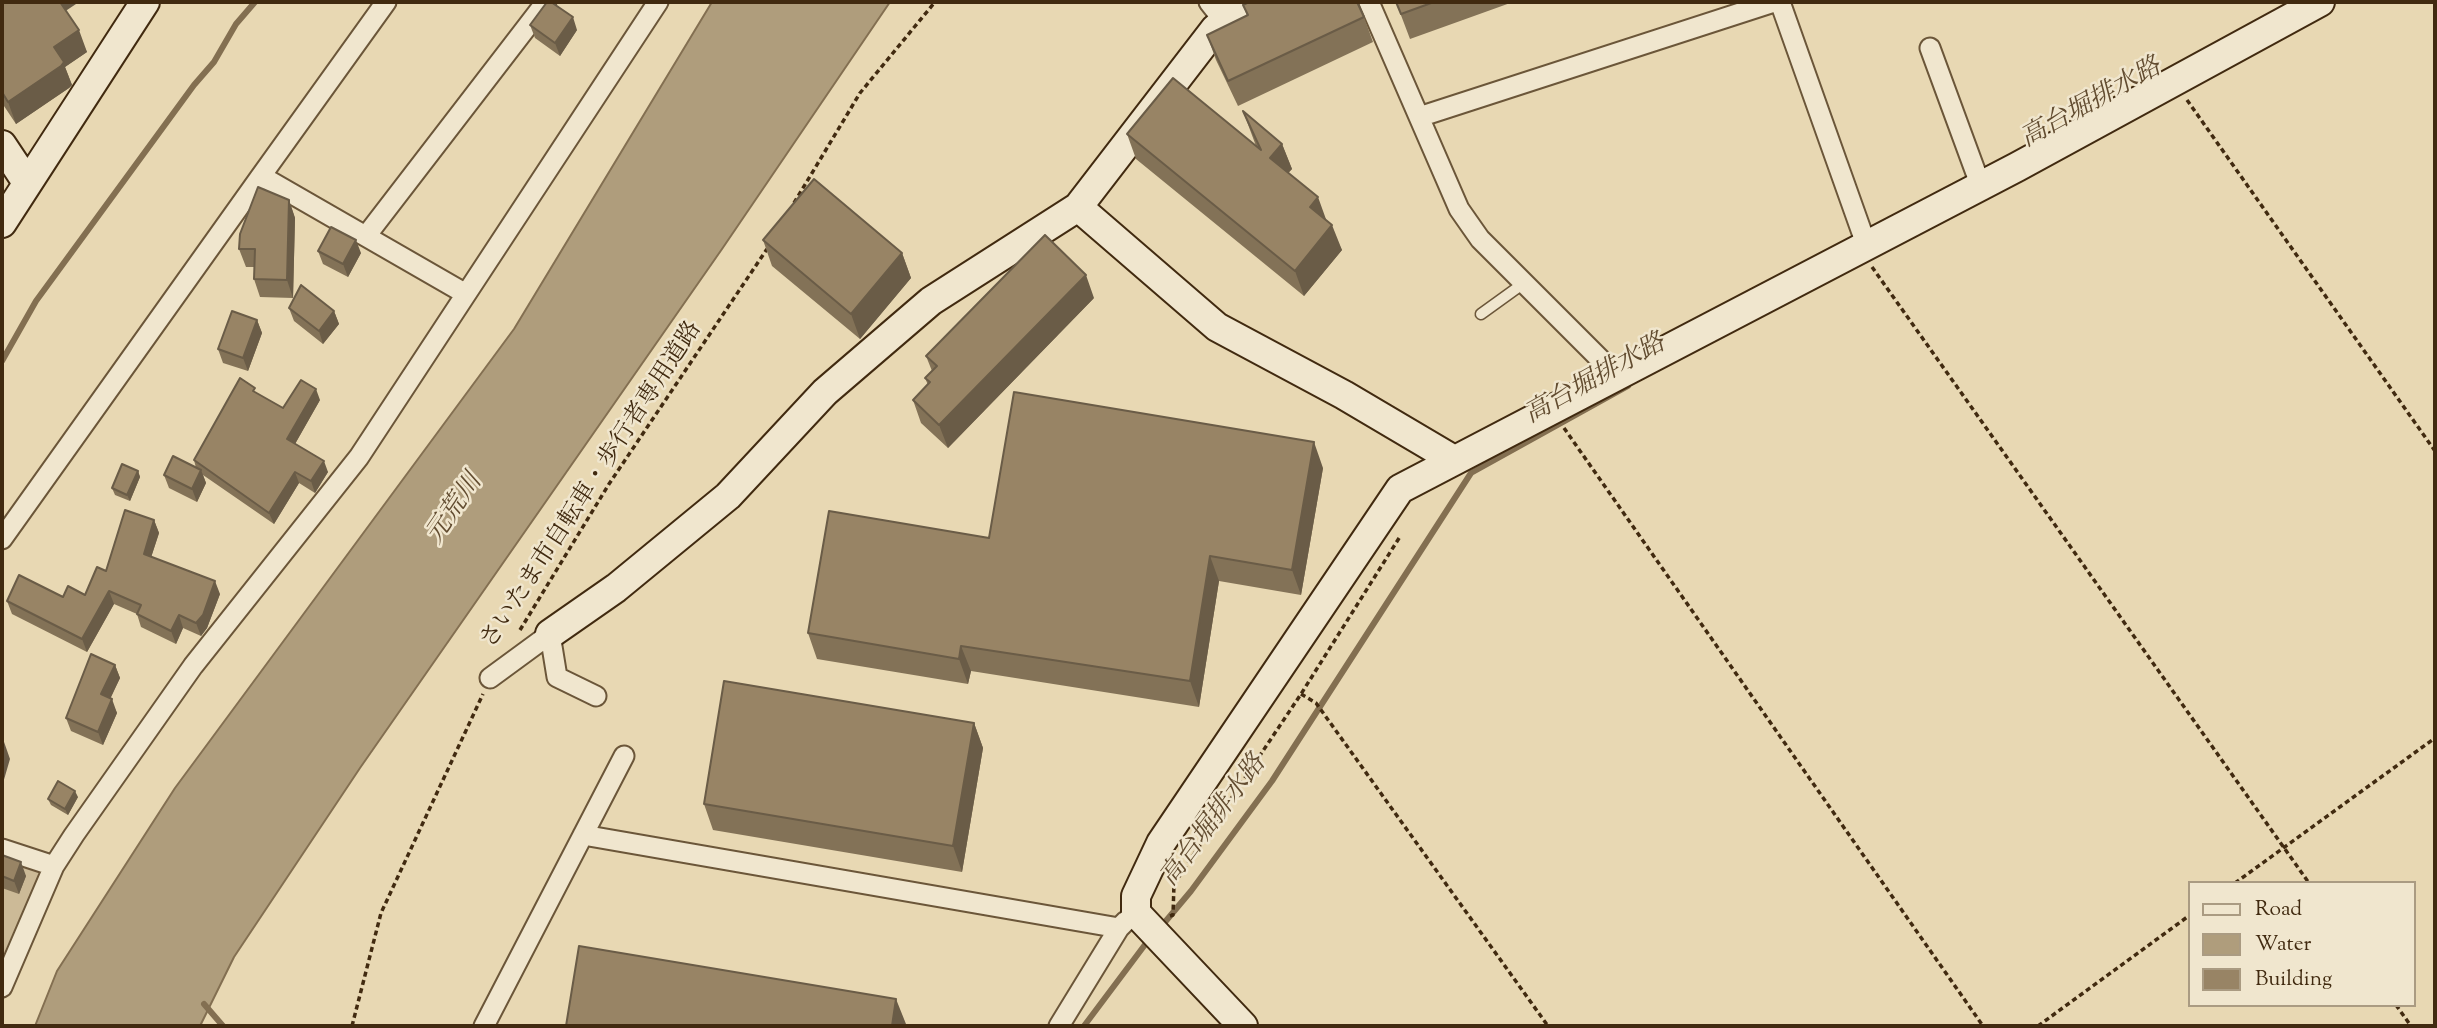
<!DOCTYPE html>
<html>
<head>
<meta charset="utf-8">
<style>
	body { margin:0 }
	#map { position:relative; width:2437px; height:1028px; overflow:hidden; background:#e8d8b3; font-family:"Sorts Mill Goudy",serif }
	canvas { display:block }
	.frame { position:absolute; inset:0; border:4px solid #412a10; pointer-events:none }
	.legend { position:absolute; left:2188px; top:881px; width:228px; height:126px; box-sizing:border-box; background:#f0e6ce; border:2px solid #aa9b82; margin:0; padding:9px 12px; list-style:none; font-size:21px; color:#412a10 }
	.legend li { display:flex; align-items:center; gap:14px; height:35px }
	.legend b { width:35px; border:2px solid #aa9b82 }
</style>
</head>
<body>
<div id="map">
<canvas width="2437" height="1028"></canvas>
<div class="frame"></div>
<ul class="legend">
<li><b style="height:9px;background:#f0e6ce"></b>Road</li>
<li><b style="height:19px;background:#af9d7c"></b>Water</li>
<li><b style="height:19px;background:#988465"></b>Building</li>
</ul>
</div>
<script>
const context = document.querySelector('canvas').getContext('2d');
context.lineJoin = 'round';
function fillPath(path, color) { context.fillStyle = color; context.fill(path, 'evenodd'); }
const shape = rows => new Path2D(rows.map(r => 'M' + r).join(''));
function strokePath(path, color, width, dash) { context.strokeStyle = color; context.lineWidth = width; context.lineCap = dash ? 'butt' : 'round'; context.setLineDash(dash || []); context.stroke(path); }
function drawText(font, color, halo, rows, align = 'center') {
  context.font = font + ' "Sorts Mill Goudy","Noto Serif JP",serif'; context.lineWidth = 5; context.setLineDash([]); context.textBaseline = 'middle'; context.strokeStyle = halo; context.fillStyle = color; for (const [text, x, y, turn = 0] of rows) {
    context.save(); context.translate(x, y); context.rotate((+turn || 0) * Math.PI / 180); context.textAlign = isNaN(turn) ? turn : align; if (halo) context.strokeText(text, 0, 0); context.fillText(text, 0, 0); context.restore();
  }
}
const green = shape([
	[2,856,42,868,2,958]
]);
const water = shape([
	[712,2,890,2,722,249,360,768,234,957,200,1026,35,1026,57,971,175,788,514,329,712,2]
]);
const stream = shape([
	[2,361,36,301,194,85,214,62,236,24,255,2],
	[1160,928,1191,891,1272,781,1471,473,1628,386],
	[204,1004,223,1026],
	[1084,1026,1150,938]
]);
const path = shape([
	[2187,100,2435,451],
	[794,203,860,93,935,2],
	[1872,267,2309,883],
	[1564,428,1983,1026],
	[520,630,609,484,767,249],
	[1301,694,1316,703,1548,1026],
	[2235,883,2435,738],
	[1170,916,1173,915,1174,884,1301,694,1401,535],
	[2396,1005,2411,1026],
	[352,1026,381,913,483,694],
	[2038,1026,2190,915]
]);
const lane = shape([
	[1481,314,1524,283]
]);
const street = shape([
	[1209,2,1224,21],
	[1369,2,1459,209,1480,239,1617,376],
	[1780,2,1866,244],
	[1930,48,1980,184],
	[1419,117,1774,2],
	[261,176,386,2],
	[366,236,546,2],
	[2,539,261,176,466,294],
	[490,678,550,634,557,677,596,696],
	[583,835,1119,928],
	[2,849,54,866],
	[2,987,54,866,74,835,193,666,359,457,658,2],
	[484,1026,624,756],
	[1059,1026,1119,928,1126,921]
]);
const secondary = shape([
	[2,145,26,181],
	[1078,207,1217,327,1344,395,1454,460],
	[2,223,145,2],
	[550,634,616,588,728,496,825,392,931,301,1078,207,1215,29,1246,2],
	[1243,1026,1136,913,1136,896,1161,843,1400,489,2017,167,2320,2]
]);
const wall = shape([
	[2,2,66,11,87,52,65,67,72,85,69,88,16,124,2,103],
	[1396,2,1513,2,1410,39],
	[1243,5,1364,17,1373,42,1238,106,1216,60,1207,35,1247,16],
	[530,25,577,30,560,56,535,38],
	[1243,111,1282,144,1292,169,1288,173,1326,220,1342,250,1304,296,1136,159,1127,134,1256,146],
	[289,200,295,218,293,298,260,297,254,279,254,267,246,267,239,249],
	[763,240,902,253,911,278,860,339,772,266],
	[318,251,361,253,348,277,323,264],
	[1094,298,948,448,921,423,913,400,928,385,925,378,932,371,926,356],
	[289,308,334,311,339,324,323,344,294,321],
	[257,320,262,333,248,371,223,363,218,349],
	[257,394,283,408,320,400,295,444,328,472,315,493,299,483,274,524,203,475,206,483,197,502,169,488,164,475,196,468,194,460],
	[1323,468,1301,595,1219,581,1199,707,971,671,968,684,817,659,808,633,989,538],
	[138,471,140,477,130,501,115,495,112,488],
	[154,520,159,533,151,557,220,594,207,628,201,636,183,628,176,644,141,627,137,614,114,604,87,652,12,614,7,601,85,595,106,571],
	[115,665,120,678,110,698,117,713,103,745,71,731,66,718],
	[974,723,983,748,962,872,713,830,704,804],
	[78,797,68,815,51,805,48,799],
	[2,855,26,876,19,894,2,888]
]);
const shadedWall = shape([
	[56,2,79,2,61,14],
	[573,17,577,30,560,56,555,43],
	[79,30,87,52,65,67,72,85,69,88,16,124,8,102,54,47],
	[1282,144,1292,169,1279,183,1270,158],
	[1318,197,1327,222,1310,207],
	[289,200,295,218,293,298,287,280],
	[1332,225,1342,250,1304,296,1295,271],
	[356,240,361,253,348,277,343,264],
	[902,253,911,278,860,339,851,314],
	[1086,275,1094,298,948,448,939,425],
	[334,311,339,324,323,344,319,331],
	[257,320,262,333,248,371,243,358],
	[316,389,320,400,291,451,287,439],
	[1314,442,1323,468,1301,595,1292,570],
	[324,461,328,472,315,493,311,481],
	[201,470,206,483,197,502,192,489],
	[138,471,140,477,130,501,127,495],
	[295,472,299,483,274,524,269,513],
	[154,520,159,533,148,567,144,554],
	[1210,556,1219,581,1199,707,1190,681],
	[215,581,220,594,207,628,201,636,196,623],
	[109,591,114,604,87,652,82,639],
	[179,615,183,628,176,644,171,631],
	[961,646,971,671,968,684,959,659],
	[115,665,120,678,106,708,101,694],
	[112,699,117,713,103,745,98,732],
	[974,723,983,748,962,872,953,846],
	[3,739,10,759,3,783,2,779,2,744],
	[75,791,78,797,68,815,65,809],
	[21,862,26,876,19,894,14,881],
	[896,999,906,1024,905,1026,892,1026]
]);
const building = shape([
	[2,2,60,2,79,30,54,47,64,62,61,66,8,102,2,92,2,2],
	[547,2,551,2,573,17,555,43,530,25,547,2],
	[1249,2,1357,2,1364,17,1228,81,1207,35,1248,15,1243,5,1249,2],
	[1396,2,1434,2,1401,14,1396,2],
	[1173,78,1261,150,1243,111,1282,144,1270,158,1318,197,1310,207,1332,225,1295,271,1127,134,1173,78],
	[814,179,902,253,851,314,763,240,814,179],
	[258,187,289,200,287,280,254,279,255,249,239,249,240,234,258,187],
	[331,227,356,240,343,264,318,251,331,227],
	[1045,235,1086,275,939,425,913,400,930,382,925,378,937,366,926,356,1045,235],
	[301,285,334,311,319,331,289,308,301,285],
	[232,311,257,320,243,358,218,349,232,311],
	[240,378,255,388,253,391,283,408,301,380,316,389,287,439,324,461,311,481,295,472,269,513,194,460,240,378],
	[1014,392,1314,442,1292,570,1210,556,1190,681,961,646,959,659,808,633,829,511,989,538,1014,392],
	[173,456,201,470,192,489,164,475,173,456],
	[122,464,138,471,127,495,112,488,122,464],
	[125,510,154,520,144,554,215,581,203,615,196,623,179,615,171,631,137,614,141,605,109,591,82,639,7,601,19,575,63,597,68,586,85,595,97,567,106,571,125,510],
	[91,654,115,665,101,694,112,699,98,732,66,718,91,654],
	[724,681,974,723,953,846,704,804,724,681],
	[58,781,75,791,65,809,48,799,58,781],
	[2,855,21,862,14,881,2,876,2,855],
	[579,946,896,999,892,1026,566,1026,579,946]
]);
const streetNames = [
	["さいたま市自転車・歩行者専用道路",593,486,-57]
];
const waterNames = [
	["高台堀排水路",2092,105,-29],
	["高台堀排水路",1596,381,-29],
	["元荒川",456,510,-56],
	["高台堀排水路",1215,822,-53]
];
fillPath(green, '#ccba97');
fillPath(water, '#af9d7c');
strokePath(water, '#836f51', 2);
strokePath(stream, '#836f51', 6);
strokePath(lane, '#6b5639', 13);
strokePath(street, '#6b5639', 23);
strokePath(secondary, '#412a10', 32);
strokePath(path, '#412a10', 3.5, [5, 3.5]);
strokePath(lane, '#f0e6ce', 10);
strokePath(street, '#f0e6ce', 19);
strokePath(secondary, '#f0e6ce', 28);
fillPath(wall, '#837257');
fillPath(shadedWall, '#6a5c47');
fillPath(building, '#988465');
strokePath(building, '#6a5c47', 2);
drawText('24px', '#412a10', '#f0e6ce', streetNames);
drawText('italic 26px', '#624c30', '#f0e6ce', waterNames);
</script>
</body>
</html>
